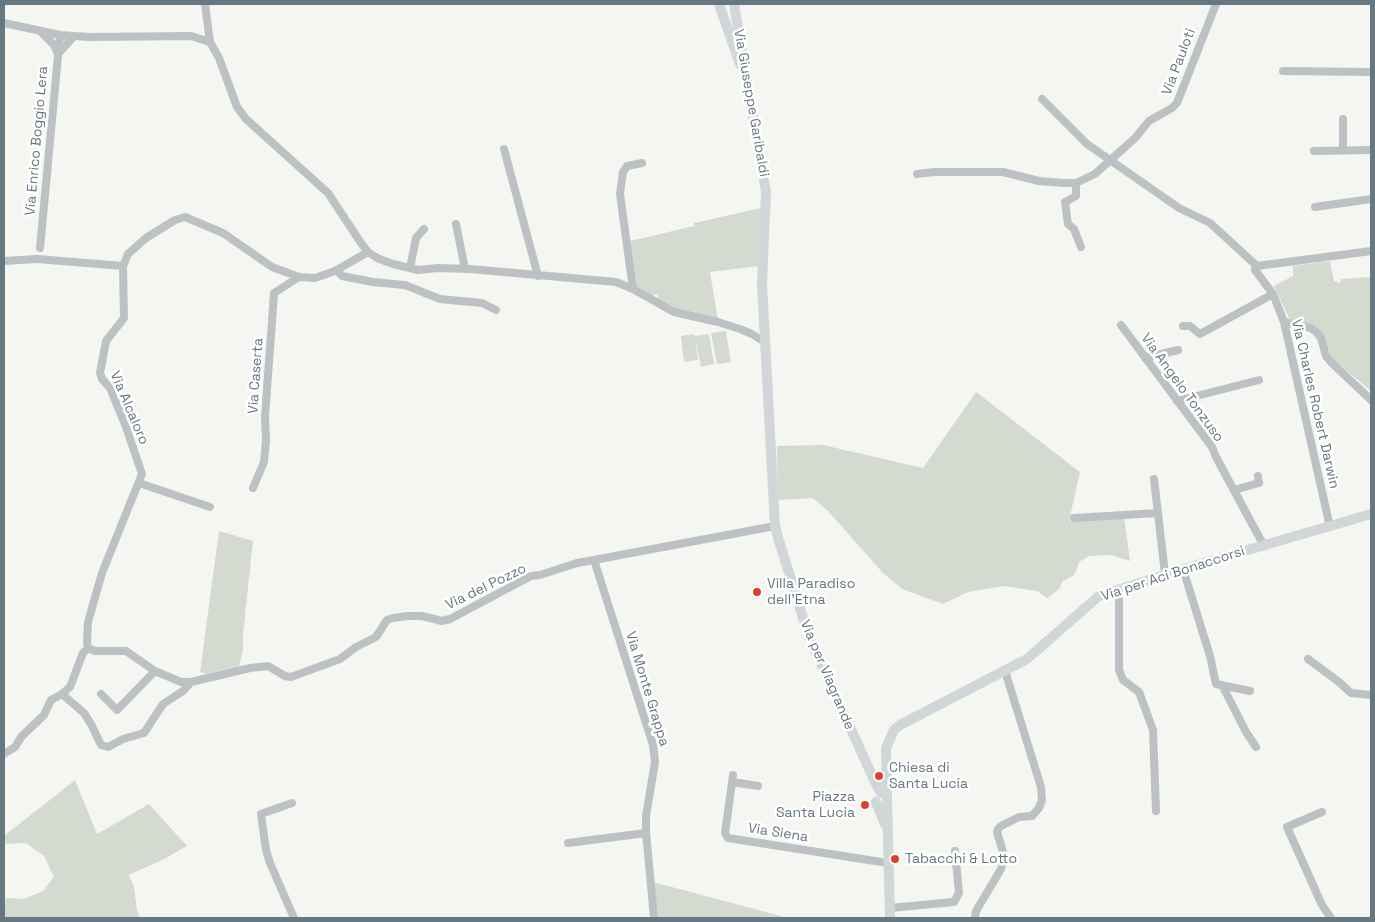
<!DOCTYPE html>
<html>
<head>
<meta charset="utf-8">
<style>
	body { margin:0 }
	#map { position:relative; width:1375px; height:922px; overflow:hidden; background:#f5f5f2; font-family:"Space Grotesk",sans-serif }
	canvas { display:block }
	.frame { position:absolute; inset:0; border:5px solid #667881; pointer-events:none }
</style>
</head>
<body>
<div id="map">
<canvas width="1375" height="922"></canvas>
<div class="frame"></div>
</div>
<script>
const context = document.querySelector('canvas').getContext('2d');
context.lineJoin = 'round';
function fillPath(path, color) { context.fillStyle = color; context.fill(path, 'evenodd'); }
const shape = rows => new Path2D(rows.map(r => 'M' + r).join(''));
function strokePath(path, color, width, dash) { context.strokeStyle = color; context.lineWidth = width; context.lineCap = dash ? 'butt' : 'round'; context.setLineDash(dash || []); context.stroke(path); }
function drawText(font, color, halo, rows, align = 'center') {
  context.font = font + ' "Space Grotesk",sans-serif'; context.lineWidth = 5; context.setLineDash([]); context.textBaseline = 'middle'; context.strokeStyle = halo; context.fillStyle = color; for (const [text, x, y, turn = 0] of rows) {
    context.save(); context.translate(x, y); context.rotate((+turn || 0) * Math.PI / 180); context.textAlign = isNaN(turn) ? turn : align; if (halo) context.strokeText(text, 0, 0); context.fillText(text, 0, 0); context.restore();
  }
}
const green = shape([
	[761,208,759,266,710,272,718,320,684,313,658,301,658,295,655,294,653,296,635,288,629,243,630,241,694,226,694,223],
	[1330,261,1334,281,1340,283,1341,279,1371,277,1371,391,1334,360,1330,355,1324,337,1320,331,1314,326,1293,321,1289,318,1274,286,1293,276,1293,266],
	[726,331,731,362,717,364,711,333],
	[694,334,695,336,709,334,714,364,701,367,695,339,698,360,684,362,681,336],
	[976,392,1080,472,1069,521,1124,517,1130,561,1111,555,1089,556,1079,562,1077,569,1074,575,1063,581,1059,589,1047,598,1037,591,1004,586,968,592,943,604,902,589,883,573,828,511,813,498,778,500,777,446,823,445,923,468],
	[219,531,253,541,243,634,243,650,239,666,206,674,200,672],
	[75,780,97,834,149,804,187,846,164,859,129,875,134,887,137,911,140,918,4,918,4,902,7,898,24,899,43,891,54,877,44,856,26,843,6,844,4,836],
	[653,882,788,918,657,918]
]);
const minor = shape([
	[205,4,210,42,219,58,237,107,246,119,328,193,361,243,368,252,377,258,393,264,418,270,438,268,470,269,616,282,633,289,674,312,718,322,740,329,752,334,766,343],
	[4,23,60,35,89,37,191,36,210,42],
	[41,32,54,45,58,54,74,36],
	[1283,71,1371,72],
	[1042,99,1087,144,1179,208,1210,223,1257,266,1371,251],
	[1343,119,1343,150],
	[504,149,538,276],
	[1314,151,1371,150],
	[917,174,934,172,1003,172,1039,181,1064,183,1076,183,1095,174,1135,138,1149,121,1172,108,1177,103,1216,4],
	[1076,183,1076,196,1065,202,1068,224,1074,229,1081,247],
	[1315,207,1371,199],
	[456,224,465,269],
	[40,248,60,35],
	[4,261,37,259,123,266],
	[1257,266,1255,267,1255,270,1273,294,1284,322,1330,527],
	[410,268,416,238,424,229],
	[339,269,340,274,342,276,373,282,405,285,440,299,482,303,496,310],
	[633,289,620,194,623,172,627,166,642,163],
	[1284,322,1311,328,1317,333,1321,338,1326,356,1331,362,1371,400],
	[1121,325,1212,447,1216,457,1264,546],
	[1183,326,1190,326,1200,334,1273,294],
	[1145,358,1178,350],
	[1177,401,1259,380],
	[1154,479,1165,574],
	[139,483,210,507],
	[253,488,264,462,266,441,265,417,274,293,299,277],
	[1234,490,1259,483,1258,476],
	[1074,518,1158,513],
	[594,560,653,745,655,762,646,816,646,833,654,918],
	[1183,569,1210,656,1216,684,1250,691],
	[1119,589,1119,670,1123,680,1139,692,1153,730,1156,811],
	[88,648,95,651,126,651,155,671,181,682,191,682,250,668,268,666,285,676,291,677,340,659,356,647,376,637,387,620,393,618,408,616,422,616,442,621,450,619,531,576,540,575,577,563,594,560,775,526],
	[88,648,87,642,88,622,102,573,142,474,126,427,110,388,102,379,100,373,106,341,124,318,123,266,128,254,146,238,175,220,185,217,223,233,272,267,299,277,315,278,335,271,368,252],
	[1308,659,1339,682,1351,693,1371,695],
	[1222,685,1246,732,1256,747],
	[62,694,84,713,91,724,101,745,108,747,123,739,144,733,163,704,183,691,191,682],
	[101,694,117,710,155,671],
	[4,754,15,747,22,736,44,715,51,700,62,694,70,687,83,653,88,648],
	[733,775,725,833,728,838,888,863],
	[732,782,758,786],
	[292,803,261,814,266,850,270,863,294,918],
	[1322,812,1287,827,1322,905,1331,918],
	[568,843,646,833],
	[890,908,954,902,959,893,955,851],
	[975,918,976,911,1001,869,1003,862,1003,852,997,832,998,829,1001,826,1019,817,1032,816,1039,808,1042,800,1041,787,1005,671]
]);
const major = shape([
	[719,4,740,64],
	[734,4,766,192,762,284,775,526,779,541,809,637,875,782,881,793],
	[887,797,886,748,894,730,900,725,1027,659,1099,596,1183,569,1371,514],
	[887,799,890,918],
	[876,802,885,824]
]);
const markers = [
	[757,592,5,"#da412d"],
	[879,776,5,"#da412d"],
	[865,805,5,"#da412d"],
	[895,859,5,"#da412d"]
];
const streetNames = [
	["Via Pauloti",1179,62,-69],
	["Via Giuseppe Garibaldi",751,103,80],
	["Via Enrico Boggio Lera",37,141,-85],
	["Via Caserta",256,376,-86],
	["Via Angelo Tonzuso",1182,388,54],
	["Via Charles Robert Darwin",1315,404,77],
	["Via Alcaloro",129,408,67],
	["Via per Aci Bonaccorsi",1173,574,-18],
	["Via del Pozzo",486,587,-26],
	["Via per Viagrande",827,675,67],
	["Via Monte Grappa",647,689,73],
	["Via Siena",778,833,9]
];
const poiNames = [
	["Villa Paradiso",767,584],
	["dell'Etna",767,600],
	["Chiesa di",889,768],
	["Santa Lucia",889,784],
	["Piazza",855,797,"right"],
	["Santa Lucia",855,813,"right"],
	["Tabacchi & Lotto",905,859]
];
fillPath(green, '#d5dad1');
strokePath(minor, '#bcc1c3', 8);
strokePath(major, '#d1d6d9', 10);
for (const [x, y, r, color] of markers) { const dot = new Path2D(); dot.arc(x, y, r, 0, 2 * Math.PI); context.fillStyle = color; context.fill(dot); strokePath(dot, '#fff', 2); }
drawText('14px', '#667881', '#fff', streetNames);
drawText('14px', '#667881', '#fff', poiNames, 'left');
</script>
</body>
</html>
